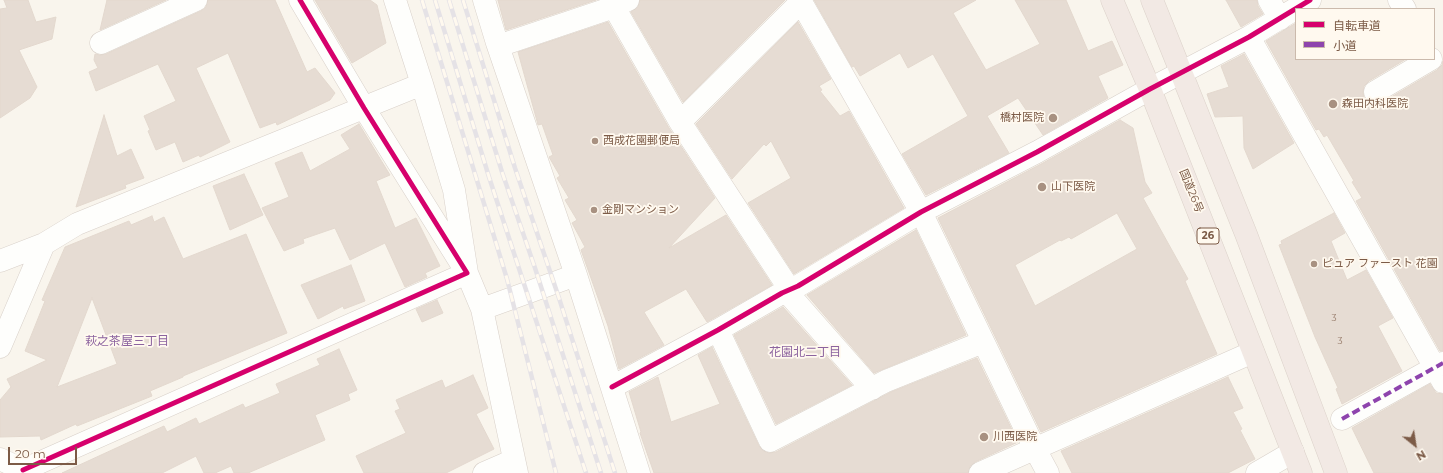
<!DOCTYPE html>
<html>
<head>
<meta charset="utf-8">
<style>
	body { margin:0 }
	#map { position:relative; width:1443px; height:473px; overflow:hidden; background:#f9f5ed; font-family:Montserrat,"Noto Sans JP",sans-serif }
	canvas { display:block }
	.legend { position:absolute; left:1295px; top:8px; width:140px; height:52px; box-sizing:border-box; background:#fff9ef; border:1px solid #cbbaac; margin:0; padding:5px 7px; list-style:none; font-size:12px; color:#7c5b47 }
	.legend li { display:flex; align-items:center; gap:8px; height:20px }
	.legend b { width:20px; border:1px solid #cbbaac }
	.north { position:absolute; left:1395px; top:425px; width:40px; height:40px; -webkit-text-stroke:3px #fff9ef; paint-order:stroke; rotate:150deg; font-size:11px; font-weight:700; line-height:16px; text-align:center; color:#7c5b47 }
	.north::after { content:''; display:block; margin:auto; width:14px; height:18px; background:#7c5b47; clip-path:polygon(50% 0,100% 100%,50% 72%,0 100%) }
	.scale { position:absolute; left:8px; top:447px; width:69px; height:18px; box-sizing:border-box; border:2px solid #7c5b47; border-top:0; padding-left:5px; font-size:12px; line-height:14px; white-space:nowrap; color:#7c5b47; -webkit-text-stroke:3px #fff9ef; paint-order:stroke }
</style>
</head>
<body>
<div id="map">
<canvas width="1443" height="473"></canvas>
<ul class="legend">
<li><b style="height:5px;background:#d6006c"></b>自転車道</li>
<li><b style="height:5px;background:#8e44ad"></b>小道</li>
</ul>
<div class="north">N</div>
<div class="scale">20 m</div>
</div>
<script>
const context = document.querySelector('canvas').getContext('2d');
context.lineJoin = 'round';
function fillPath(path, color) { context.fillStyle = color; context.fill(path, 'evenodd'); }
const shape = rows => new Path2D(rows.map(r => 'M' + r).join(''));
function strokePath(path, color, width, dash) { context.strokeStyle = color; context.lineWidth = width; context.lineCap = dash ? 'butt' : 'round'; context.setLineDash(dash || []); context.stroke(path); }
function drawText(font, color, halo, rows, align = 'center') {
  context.font = font + ' Montserrat,"Noto Sans JP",sans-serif'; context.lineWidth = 3.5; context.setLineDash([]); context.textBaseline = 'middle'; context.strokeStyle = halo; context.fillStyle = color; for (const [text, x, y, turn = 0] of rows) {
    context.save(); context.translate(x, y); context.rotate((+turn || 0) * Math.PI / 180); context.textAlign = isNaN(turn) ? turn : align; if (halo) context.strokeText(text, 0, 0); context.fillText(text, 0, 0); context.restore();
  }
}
const building = shape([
	[4,0,28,0,36,22,56,17,52,39,19,50,37,87,30,98,0,118,0,9,7,8,4,0],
	[107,0,166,0,100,30,107,0],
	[208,0,275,0,307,72,315,68,335,93,330,100,277,125,276,122,260,128,228,53,196,68,230,142,200,157,199,155,183,162,175,142,156,150,148,131,150,130,144,116,176,101,158,64,96,91,89,72,98,68,94,60,95,54,100,55,106,54,201,11,206,7,208,0],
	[315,0,370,0,377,5,386,43,352,63,315,0],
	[498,0,596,0,506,30,498,0],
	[640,0,785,0,683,102,631,12,638,7,640,0],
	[814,0,976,0,953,13,986,70,1040,44,1015,0,1066,0,1088,51,1112,41,1123,65,1098,76,1108,98,1043,135,1018,98,987,116,1009,153,926,195,902,154,968,116,933,54,908,68,900,53,860,76,854,66,852,67,814,0],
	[1226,0,1257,0,1258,6,1263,14,1241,27,1226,0],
	[608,22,669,128,715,198,669,248,726,215,772,285,707,322,686,289,644,312,664,345,619,369,608,326,581,250,585,247,572,223,577,220,565,200,569,198,557,178,560,176,549,157,553,155,542,124,538,125,537,121,518,52,608,22],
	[798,22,831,79,819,86,822,90,820,91,840,116,849,111,904,208,794,274,748,203,791,178,771,141,766,146,764,144,732,179,696,124,798,22],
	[1296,23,1296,59,1406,59,1369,81,1364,86,1363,92,1364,98,1369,103,1376,104,1381,103,1437,70,1442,65,1443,61,1443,351,1440,351,1356,201,1362,198,1352,182,1354,181,1327,135,1324,137,1319,129,1316,130,1266,41,1296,23],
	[1244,54,1294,143,1253,169,1244,148,1243,116,1215,117,1207,94,1229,87,1221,66,1244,54],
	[104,115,117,156,131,149,144,178,125,185,126,188,76,207,104,115],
	[1120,120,1133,128,1145,182,1152,193,1143,198,1188,279,1185,281,1217,354,1041,432,938,218,1043,163,1120,120],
	[1117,213,1137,249,1035,306,1015,265,1060,240,1061,241,1069,237,1071,239,1117,213],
	[359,124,390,175,376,181,395,228,416,218,440,266,425,273,427,277,405,287,385,243,350,260,335,228,303,239,304,243,284,251,262,208,289,197,275,163,302,152,310,171,350,149,341,135,359,124],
	[244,174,263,215,230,230,213,186,244,174],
	[1334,213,1345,233,1331,241,1347,280,1366,270,1393,318,1378,326,1402,371,1342,404,1336,389,1338,388,1315,337,1279,245,1282,244,1281,241,1334,213],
	[152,216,154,222,164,217,183,259,246,234,287,333,183,376,183,377,150,391,152,396,77,426,76,424,41,440,40,436,0,437,0,400,11,387,7,379,47,360,25,351,45,301,42,300,65,247,129,221,131,225,152,216],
	[92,298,117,364,57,387,65,367,92,298],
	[916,230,966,335,874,373,807,295,916,230],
	[351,265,365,301,344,309,343,306,318,319,301,285,351,265],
	[437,300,443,313,422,322,416,309,437,300],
	[783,307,852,385,776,424,734,335,783,307],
	[712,347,759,446,763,451,769,453,776,452,891,392,977,358,1018,442,975,462,970,466,968,473,654,473,640,433,641,432,629,392,658,377,671,422,720,404,698,355,712,347],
	[339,349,357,390,348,394,350,400,315,415,325,440,248,473,234,473,231,466,215,473,204,473,196,456,162,473,62,473,164,426,167,432,196,418,199,424,243,404,245,408,280,393,276,384,320,365,317,359,339,349],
	[473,375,488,408,476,414,494,449,446,473,364,473,356,456,406,433,395,411,400,409,396,400,442,380,445,388,473,375],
	[1228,377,1243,408,1233,412,1242,429,1240,430,1255,459,1228,473,1072,473,1061,451,1228,377],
	[1430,384,1436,393,1443,394,1443,473,1374,473,1352,428,1430,384]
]);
const minor = shape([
	[395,0,422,84,454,190,467,273,482,309,517,473],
	[484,0,497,43,576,275,639,473],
	[800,0,921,212,1035,449,1048,473],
	[1269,0,1280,19],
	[1399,0,1405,9],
	[614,7,680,122,790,290],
	[1249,37,1443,382],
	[101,43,196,0],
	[498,46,614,7,628,0],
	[1375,92,1431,59],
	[680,122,801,2],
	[0,261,44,244,77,224,422,84],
	[786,291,872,389],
	[482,309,576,275],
	[718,330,770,441,886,381,983,342],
	[0,347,44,244],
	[612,387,718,330,782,293,798,286,921,212,1037,152,1150,89,1249,37,1310,0],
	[1342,419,1443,363],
	[0,459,23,470,25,473],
	[23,470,467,273,364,108,300,0],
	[484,473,514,460],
	[980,473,1253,352],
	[1257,473,1293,452]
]);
const highway = shape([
	[1112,0,1150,89,1301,473],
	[1152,0,1246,234,1336,473]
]);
const rail = shape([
	[422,0,507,279,556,473],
	[435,0,489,177,586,473],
	[449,0,502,172,535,268,601,473],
	[463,0,515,168,558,295,615,473]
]);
const quiet = shape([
	[1342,419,1443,363]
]);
const cycleway = shape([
	[612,387,718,330,782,293,798,286,921,212,1037,152,1150,89,1249,37,1310,0],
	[23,470,467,273,364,108,300,0]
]);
const markers = [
	[1333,104,5,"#a89181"],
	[1053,118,5,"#a89181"],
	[595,141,4,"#a89181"],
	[1042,187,5,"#a89181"],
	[594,210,4,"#a89181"],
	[1314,264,4,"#a89181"],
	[984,437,5,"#a89181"]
];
const numberNames = [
	["3",1334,318],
	["3",1340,341]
];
const shields = [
	[1208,236,22]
];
const shieldNames = [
	["26",1208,236]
];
const poiNames = [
	["森田内科医院",1342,104],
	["橋村医院",1044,118,"right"],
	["西成花園郵便局",603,141],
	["山下医院",1051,187],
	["金剛マンション",602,210],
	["ピュア ファースト 花園",1322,264],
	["川西医院",993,437]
];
const streetNames = [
	["国道26号",1191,191,68]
];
const neighbourhoodNames = [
	["萩之茶屋三丁目",127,341],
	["花園北二丁目",805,352]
];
fillPath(building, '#e6dcd3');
strokePath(building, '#e3d8ce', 1);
strokePath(minor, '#d8d0c9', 23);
strokePath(highway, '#dbd1c9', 23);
strokePath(minor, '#fefefc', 22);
strokePath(highway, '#f2e9e4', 22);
strokePath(rail, '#e5e2e6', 4.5);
strokePath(rail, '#fff9ef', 3, [9]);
strokePath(quiet, '#8e44ad', 4, [8, 4]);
strokePath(cycleway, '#d6006c', 5);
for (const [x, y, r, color] of markers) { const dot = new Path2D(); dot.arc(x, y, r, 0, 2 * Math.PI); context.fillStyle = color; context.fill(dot); strokePath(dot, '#fff9ef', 1.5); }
drawText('9px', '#987d6c', null, numberNames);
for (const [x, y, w] of shields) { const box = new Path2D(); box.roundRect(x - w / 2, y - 8, w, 16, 3); context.fillStyle = '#fff9ef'; context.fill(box); strokePath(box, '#7c5b47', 1); }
drawText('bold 10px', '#7c5b47', null, shieldNames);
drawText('11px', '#7c5b47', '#fff9ef', poiNames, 'left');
drawText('11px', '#7c5b47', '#fff9ef', streetNames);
drawText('12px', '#8c639f', '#fff9ef', neighbourhoodNames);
</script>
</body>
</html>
